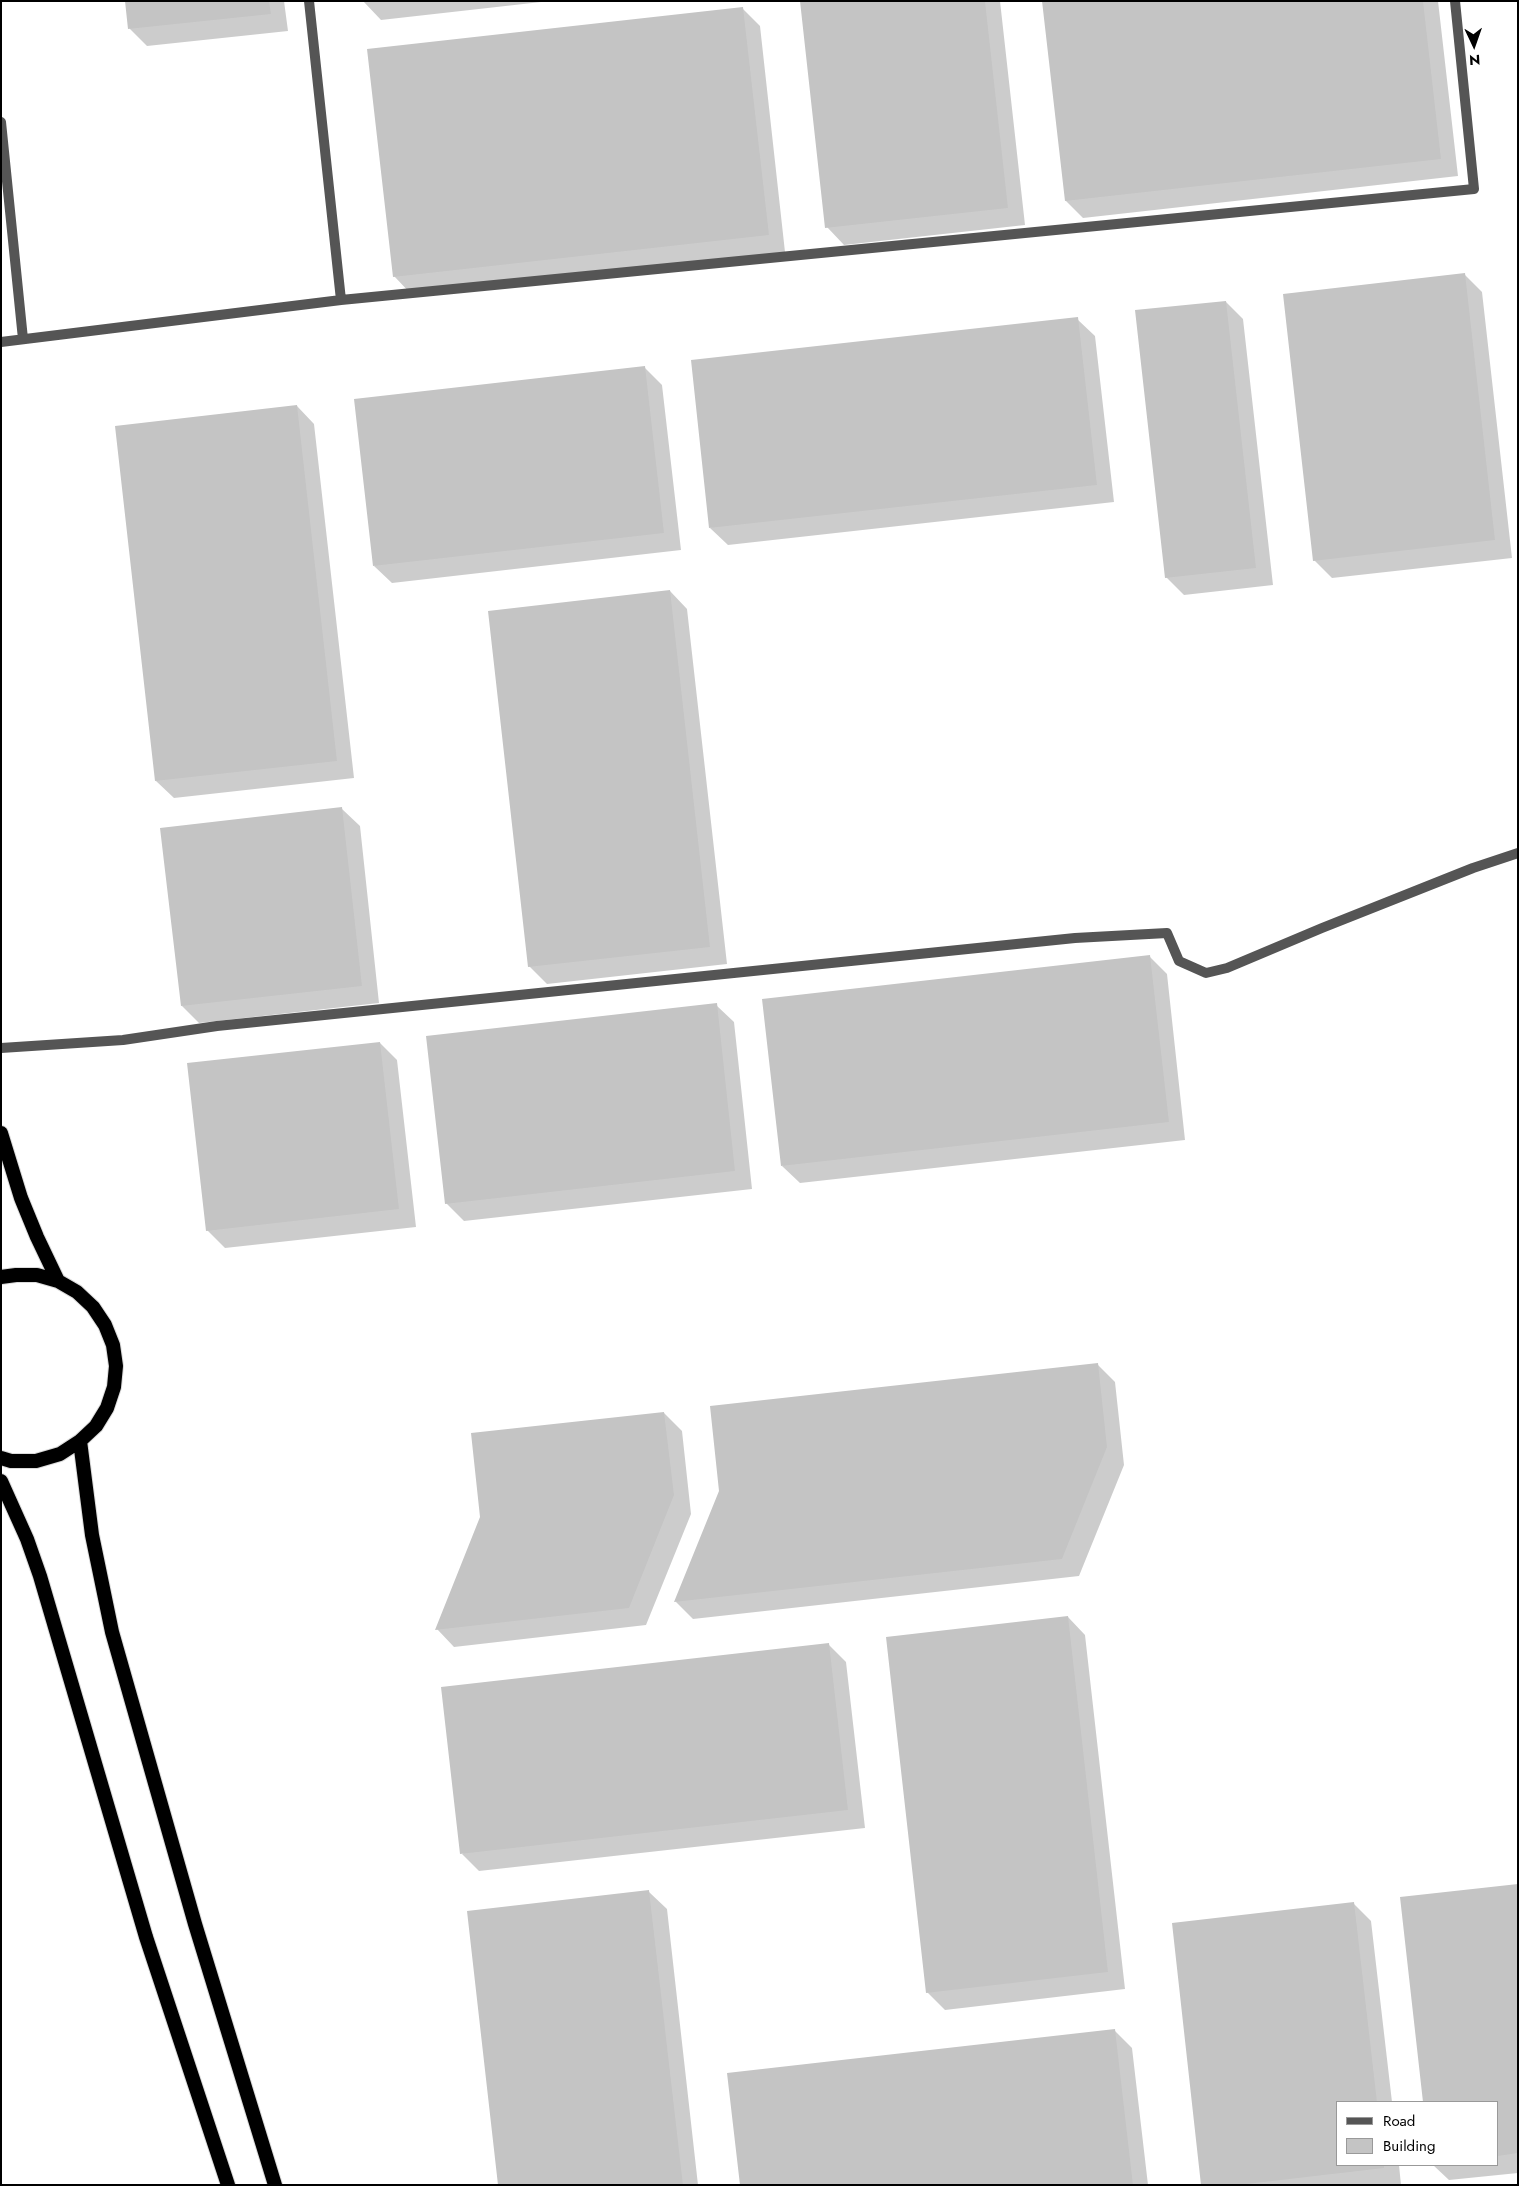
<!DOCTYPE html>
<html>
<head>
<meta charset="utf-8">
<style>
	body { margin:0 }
	#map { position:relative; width:1519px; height:2186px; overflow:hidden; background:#fff; font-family:Jost,sans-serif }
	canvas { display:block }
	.frame { position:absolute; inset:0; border:2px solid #000; pointer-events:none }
	.legend { position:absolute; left:1336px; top:2101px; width:162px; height:65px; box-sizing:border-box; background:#fff; border:1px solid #999; margin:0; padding:6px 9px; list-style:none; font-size:15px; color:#000 }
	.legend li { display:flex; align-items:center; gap:10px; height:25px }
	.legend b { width:25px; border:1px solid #999 }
	.north { position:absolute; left:1449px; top:20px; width:50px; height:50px; -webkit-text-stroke:4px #fff; paint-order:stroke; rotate:177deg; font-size:14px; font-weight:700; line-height:20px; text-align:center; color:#000 }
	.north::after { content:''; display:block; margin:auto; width:18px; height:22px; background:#000; clip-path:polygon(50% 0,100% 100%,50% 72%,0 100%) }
</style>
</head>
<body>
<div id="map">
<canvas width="1519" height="2186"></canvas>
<div class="frame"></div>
<ul class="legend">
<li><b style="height:6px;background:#555"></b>Road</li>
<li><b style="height:14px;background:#c4c4c4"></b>Building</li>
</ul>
<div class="north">N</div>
</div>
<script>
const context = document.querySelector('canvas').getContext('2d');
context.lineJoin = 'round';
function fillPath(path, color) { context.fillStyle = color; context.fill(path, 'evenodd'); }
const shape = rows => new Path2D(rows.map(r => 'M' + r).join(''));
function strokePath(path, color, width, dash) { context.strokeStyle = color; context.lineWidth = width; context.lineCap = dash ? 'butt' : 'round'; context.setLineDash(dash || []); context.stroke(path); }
const shadow = shape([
	[126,1,284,1,288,31,147,46,130,29],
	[363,1,550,1,381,20],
	[801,1,1000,1,1025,225,844,245,827,227],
	[1044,1,1438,1,1458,176,1083,218,1066,201],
	[742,8,760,26,785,252,411,294,394,276],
	[1465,275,1482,292,1512,558,1332,578,1314,560],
	[1226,302,1243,319,1273,585,1184,595,1166,577],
	[1077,319,1095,336,1114,502,728,545,710,528],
	[644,367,662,385,681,550,392,583,374,566],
	[297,406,314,424,354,778,174,798,156,781],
	[670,591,687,609,727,964,547,984,529,966],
	[342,809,360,826,379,1003,199,1023,182,1006],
	[1149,956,1167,974,1185,1140,800,1183,782,1166],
	[716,1005,734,1022,752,1189,464,1221,446,1203],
	[380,1043,397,1060,416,1227,225,1248,207,1230],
	[1097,1364,1115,1382,1124,1465,1079,1576,693,1619,676,1602,721,1491],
	[664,1413,682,1431,691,1514,646,1625,454,1647,437,1629],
	[1068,1617,1085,1635,1125,1989,945,2010,927,1992],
	[828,1644,846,1662,865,1828,479,1871,462,1854],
	[1518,1886,1518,2173,1449,2180,1433,2165,1498,2165,1498,2102,1424,2102,1401,1899],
	[649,1892,667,1909,698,2185,499,2185],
	[1354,1904,1371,1921,1392,2102,1338,2102,1338,2165,1399,2165,1401,2185,1203,2185],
	[1114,2030,1132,2048,1148,2185,741,2185]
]);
const building = shape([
	[125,1,269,1,271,14,128,29],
	[800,1,985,1,1008,208,825,228],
	[1042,1,1423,1,1441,159,1065,201],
	[743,7,769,235,393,277,367,49],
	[1465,273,1495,540,1313,561,1283,294],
	[1226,301,1256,568,1165,578,1135,310],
	[1078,317,1097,485,709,528,691,360],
	[645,366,664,533,373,566,354,399],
	[297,405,337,761,155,781,115,426],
	[670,590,710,947,528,967,488,611],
	[342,807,362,986,181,1006,160,828],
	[1150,955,1169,1122,781,1166,762,999],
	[717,1003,735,1171,445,1204,426,1036],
	[380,1042,399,1209,206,1231,187,1063],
	[1098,1363,1107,1447,1062,1559,674,1602,719,1491,710,1406],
	[664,1412,674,1495,629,1608,435,1630,480,1517,471,1433],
	[1068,1616,1108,1972,926,1993,886,1637],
	[829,1643,848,1810,460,1854,441,1687],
	[1518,1884,1518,2153,1498,2156,1498,2102,1423,2102,1400,1897],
	[649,1890,683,2185,498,2185,467,1911],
	[1354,1902,1377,2102,1338,2102,1338,2165,1384,2165,1384,2168,1238,2185,1201,2185,1172,1923],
	[1115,2029,1133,2185,740,2185,727,2073]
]);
const minor = shape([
	[309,1,341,300],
	[1,122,23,339],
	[1,342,341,300,1474,189,1455,1],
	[1,1048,123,1040,217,1026,1075,938,1167,933,1179,961,1206,973,1227,968,1322,928,1473,868,1518,853]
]);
const trunk = shape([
	[1,1133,21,1198,37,1237,58,1281],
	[1,1277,16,1275,37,1275,58,1281,77,1292,93,1307,105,1325,113,1345,116,1366,114,1387,107,1408,96,1426,80,1441,60,1454,36,1461,11,1461,1,1458],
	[80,1441,92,1535,112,1632,195,1924,275,2185],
	[1,1481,27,1539,40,1576,146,1937,228,2185]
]);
fillPath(shadow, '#0003');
fillPath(building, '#c4c4c4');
strokePath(trunk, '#dbdbdb', 16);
strokePath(minor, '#555', 10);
strokePath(trunk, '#000', 14);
</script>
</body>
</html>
